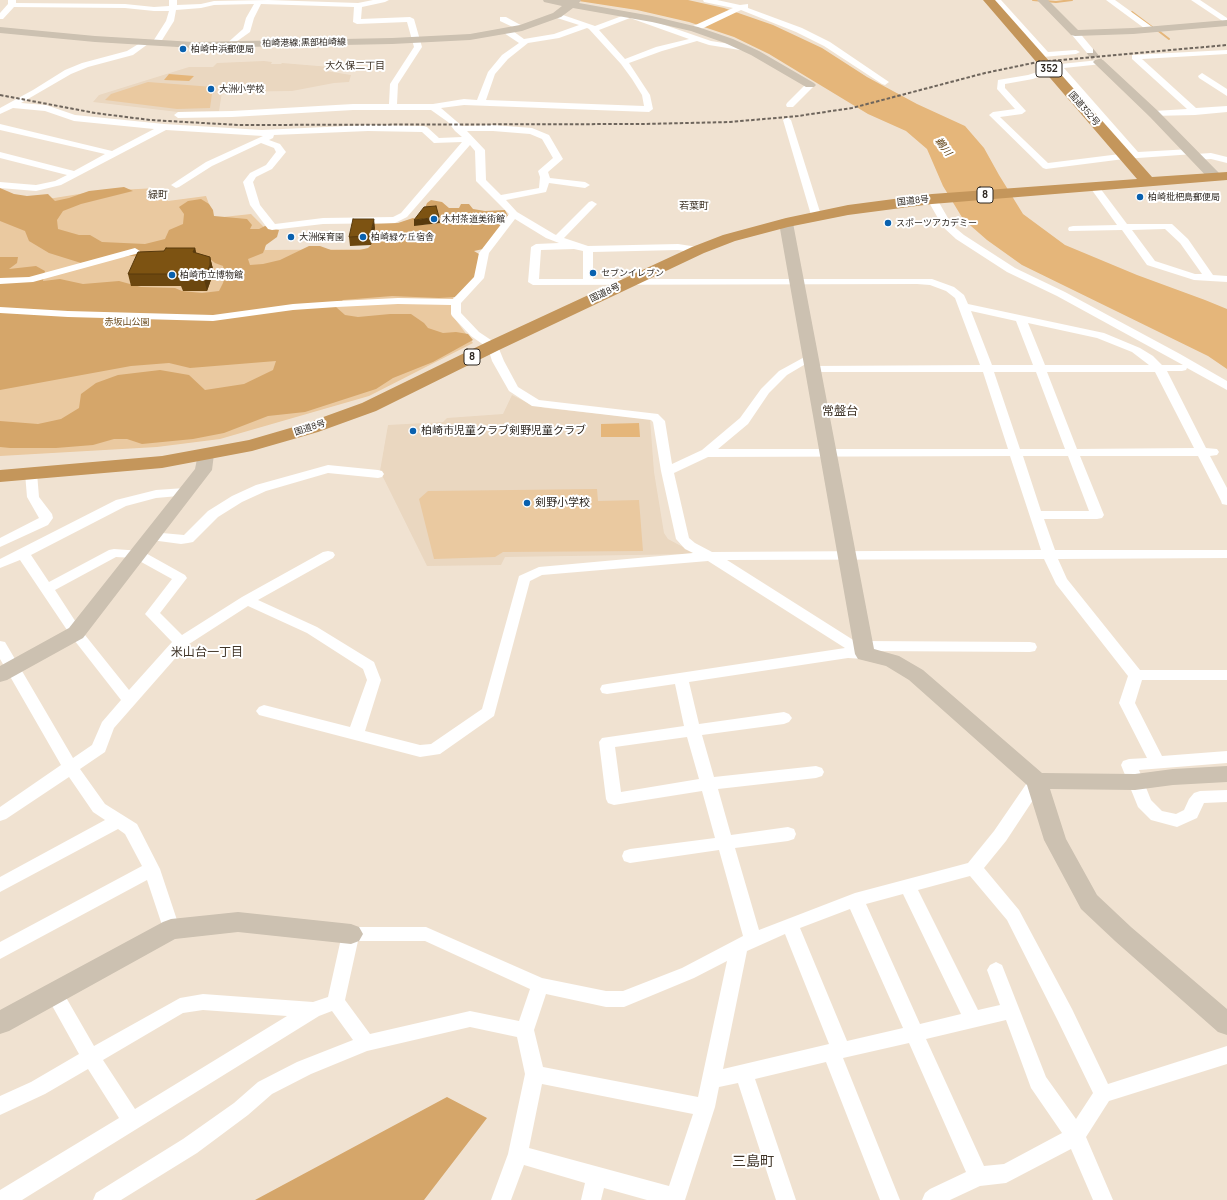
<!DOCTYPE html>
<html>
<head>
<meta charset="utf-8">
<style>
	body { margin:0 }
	canvas { display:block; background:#f0e2d1 }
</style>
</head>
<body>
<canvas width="1227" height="1200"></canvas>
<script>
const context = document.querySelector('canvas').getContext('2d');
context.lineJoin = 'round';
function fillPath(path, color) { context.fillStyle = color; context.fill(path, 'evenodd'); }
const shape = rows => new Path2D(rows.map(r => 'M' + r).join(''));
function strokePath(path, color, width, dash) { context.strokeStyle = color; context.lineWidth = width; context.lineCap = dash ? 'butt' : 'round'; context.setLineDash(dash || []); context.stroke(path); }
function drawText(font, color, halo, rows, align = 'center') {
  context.font = font + ' Manrope,"Noto Sans JP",sans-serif'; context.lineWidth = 4; context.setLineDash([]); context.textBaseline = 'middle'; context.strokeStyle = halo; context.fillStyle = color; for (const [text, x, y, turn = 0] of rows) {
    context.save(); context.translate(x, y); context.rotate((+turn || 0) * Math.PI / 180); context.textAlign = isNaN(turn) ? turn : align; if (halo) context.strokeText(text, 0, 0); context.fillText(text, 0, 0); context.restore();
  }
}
const built = shape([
	[264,61,272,62,271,64,281,64,282,63,330,67,326,71,351,75,349,82,334,83,292,91,222,92,219,111,178,112,93,102,99,95,189,67,213,67,217,63],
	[512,395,530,404,545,408,650,419,654,472,664,533,668,539,696,554,505,557,501,565,427,566,380,471,388,425,443,422,447,418,503,414]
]);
const green = shape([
	[148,82,213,87,210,108,177,109,105,100,111,94],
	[158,188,168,201,206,196,214,218,251,214,265,228,265,250,401,249,470,270,453,298,452,315,473,343,369,396,220,439,157,447,0,456,0,198,48,199,98,191],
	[597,489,598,501,639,500,643,551,503,552,495,557,434,559,419,499,428,491]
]);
const forest = shape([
	[124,187,133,191,81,204,63,211,57,220,58,229,79,235,90,235,102,242,145,244,165,239,169,230,183,224,184,214,179,207,188,201,201,199,209,204,213,210,214,216,247,219,252,225,250,229,259,229,265,226,279,230,277,237,266,245,263,253,248,259,250,265,263,264,280,260,309,246,320,246,331,250,360,250,368,248,371,245,375,229,371,224,398,223,413,218,418,220,420,225,449,222,448,217,438,218,425,208,427,203,431,200,442,202,449,208,459,208,461,204,469,204,473,209,485,211,505,210,508,216,483,249,474,251,479,254,477,273,466,292,455,297,439,298,392,296,343,300,336,307,345,315,358,317,390,314,411,314,424,323,428,328,443,333,456,332,468,334,473,340,433,362,393,378,376,389,305,412,268,416,224,433,193,439,142,444,127,439,114,439,93,445,56,448,10,448,0,447,0,421,38,424,61,419,79,408,81,394,96,383,118,375,160,370,189,375,205,390,244,384,273,370,276,361,190,368,169,363,131,366,0,390,0,257,18,257,17,263,9,269,36,266,45,271,43,281,60,279,83,284,119,281,141,287,175,288,182,291,202,293,219,291,223,283,225,276,223,266,215,263,210,259,129,256,81,263,49,253,29,241,25,231,0,221,0,188,14,194,27,196,48,194,55,201,69,198,89,191],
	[447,1097,487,1118,424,1200,255,1200]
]);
const water = shape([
	[572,0,688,0,724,8,773,25,822,48,867,77,917,104,965,126,984,148,999,175,1023,214,1065,245,1137,275,1205,300,1227,309,1227,369,1208,356,1022,265,987,240,963,219,943,186,927,149,906,131,868,114,769,54,734,37,689,22,637,10],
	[169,74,194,76,189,81,164,80],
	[639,423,640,437,601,437,601,424]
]);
const stream = shape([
	[1033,0,1056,2,1072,0],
	[1132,12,1152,27],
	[1156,29,1169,39]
]);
const streetTunnel = shape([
	[1090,51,1099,62]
]);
const street = shape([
	[8,0,16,0,16,3,125,4,154,7,169,6,169,0,177,0,177,5,201,4,214,1,268,0,358,3,373,0,389,0,385,2,362,7,361,19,410,17,414,19,422,47,398,84,397,104,433,104,464,99,477,100,488,72,502,55,519,43,504,33,504,29,510,29,524,39,554,34,579,25,554,17,554,13,557,13,595,26,630,13,711,41,749,47,750,49,746,51,709,45,697,41,662,51,629,63,650,95,653,109,649,112,464,105,441,108,462,126,493,125,532,128,549,135,563,159,548,172,550,178,585,182,590,185,585,188,549,183,546,192,506,200,517,212,554,234,556,235,589,202,592,201,597,204,595,206,564,238,588,246,678,244,698,247,703,250,698,253,678,250,593,252,593,279,932,279,954,287,964,295,968,304,1104,333,1140,348,1153,356,1162,365,1183,365,1057,296,1007,272,956,239,943,227,927,199,932,196,937,199,952,225,964,235,1015,268,1065,292,1180,354,1227,381,1227,390,1187,368,1186,370,1182,371,1167,371,1206,448,1217,449,1219,452,1217,455,1210,456,1227,488,1227,505,1222,504,1221,501,1198,456,1080,456,1104,515,1102,518,1097,519,1044,519,1055,550,1227,550,1227,558,1058,559,1067,579,1140,670,1227,670,1227,680,1142,680,1135,703,1162,756,1227,751,1227,763,1139,770,1151,800,1162,811,1176,814,1184,810,1189,799,1194,793,1200,791,1227,790,1227,802,1204,803,1197,818,1177,827,1151,820,1138,807,1121,765,1123,761,1129,759,1147,758,1119,703,1128,676,1056,584,1044,559,727,560,858,643,863,641,1030,642,1035,643,1037,647,1035,651,1030,652,871,651,872,654,870,658,865,659,848,658,689,682,699,724,784,712,789,714,792,718,789,722,784,724,702,735,714,777,816,766,822,768,824,772,822,776,816,778,718,789,731,835,788,827,794,829,796,834,794,839,788,841,735,848,759,930,855,893,968,863,994,831,1031,777,1037,775,1043,777,1045,781,1043,785,1006,841,984,868,1019,910,1072,1009,1108,1084,1227,1046,1227,1064,1109,1101,1086,1137,1113,1200,1093,1200,1071,1149,1006,1183,980,1186,950,1200,922,1200,925,1193,930,1189,966,1172,909,1043,843,1058,900,1200,880,1200,826,1062,755,1079,796,1200,776,1200,738,1083,719,1087,715,1107,685,1200,647,1200,604,1188,601,1200,581,1200,585,1183,524,1165,511,1200,491,1200,508,1154,525,1074,517,1037,470,1027,367,1051,311,1074,272,1094,248,1115,197,1153,121,1200,93,1200,96,1193,183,1139,234,1103,258,1082,297,1062,353,1040,332,1011,319,1016,22,1200,0,1200,0,1190,119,1118,88,1069,45,1094,0,1115,0,1096,31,1082,79,1054,45,993,48,987,54,985,60,987,94,1046,180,998,203,994,313,1002,328,997,342,934,345,929,351,927,426,927,542,978,606,991,623,991,682,968,743,936,719,850,630,863,624,861,622,856,624,851,630,849,715,838,702,791,614,805,608,803,606,799,599,742,602,738,684,726,675,684,607,694,602,693,600,689,602,685,607,684,845,648,708,561,542,575,530,581,494,716,440,754,420,757,259,715,256,711,259,707,264,705,350,727,367,680,363,669,307,633,248,606,186,646,114,728,105,752,80,769,105,804,137,824,160,869,180,929,177,934,171,936,165,934,147,880,0,959,0,942,142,866,125,834,118,829,0,892,0,877,105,820,93,812,69,777,6,819,0,821,0,807,61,765,0,659,0,641,5,642,73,758,92,745,102,722,121,700,71,636,20,560,0,568,0,559,116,500,156,490,185,488,190,489,191,492,190,495,156,498,126,506,31,555,49,582,109,550,114,549,142,551,185,575,187,578,160,613,182,635,242,597,323,552,328,551,333,552,335,555,333,558,258,600,317,627,374,662,381,680,365,731,420,745,431,744,482,709,519,576,539,567,693,553,685,549,676,539,661,471,653,422,651,420,532,406,509,391,492,361,488,348,471,336,452,316,451,314,451,305,398,304,337,307,293,310,213,321,68,317,0,313,0,307,68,311,213,315,293,304,337,301,398,298,453,299,474,277,479,253,509,214,476,181,475,151,470,145,407,217,395,223,323,224,272,230,268,229,250,205,243,182,250,173,266,165,276,152,274,148,261,143,212,166,179,187,176,188,171,185,206,162,263,136,166,130,61,185,36,191,0,188,0,182,36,185,55,181,67,175,0,158,0,152,74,171,105,154,0,130,0,124,112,151,154,129,74,121,45,111,13,108,0,114,0,108,33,90,65,70,82,63,127,51,145,40,149,42,148,44,133,55,88,67,71,74,21,103,46,105,75,115,164,124,262,130,368,125,424,126,427,127,439,138,462,137,455,131,448,122,431,110,353,110,232,117,178,118,174,115,178,112,232,111,353,104,389,104,390,84,414,47,407,22,357,24,353,22,354,7,261,4,254,18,250,32,229,47,225,45,243,29,246,18,254,4,214,5,201,8,176,10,174,21,159,45,156,45,152,43,166,21,169,11,154,11,125,8,14,7,3,19,0,19,0,13,8,4,8,0],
	[630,18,689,39,656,47,625,59,599,30,630,18],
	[587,28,589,29,621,64,632,79,642,95,644,106,486,100,495,74,508,59,528,43,559,38,587,28],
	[368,131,422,132,434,143,462,142,401,213,393,217,323,218,275,224,260,205,253,182,256,177,272,169,286,152,280,144,269,140,273,138,274,135,368,131],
	[467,131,493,131,530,134,542,139,553,158,538,171,540,177,539,188,501,195,486,180,485,150,467,131],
	[515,219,546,238,559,243,536,244,531,247,528,282,533,285,917,284,930,285,946,291,955,298,980,365,813,366,809,367,807,369,809,371,813,372,983,372,1008,449,718,449,748,424,769,393,787,375,814,359,816,357,814,355,810,354,779,371,761,389,740,418,702,450,672,464,665,421,658,414,539,400,518,387,504,361,497,344,479,332,461,313,461,303,484,278,489,253,515,219],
	[574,249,583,251,583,279,539,279,541,250,574,249],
	[971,311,1016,321,1033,365,992,365,971,311],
	[1028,323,1097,338,1132,352,1149,365,1045,365,1028,323],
	[994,372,1036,372,1065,449,1020,449,994,372],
	[1047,372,1155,372,1194,448,1077,449,1047,372],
	[1010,456,1041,550,712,552,695,543,689,538,674,473,708,457,1010,456],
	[1023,456,1068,456,1089,511,1041,511,1023,456],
	[116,557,134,558,172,579,145,614,172,642,129,690,81,630,55,590,116,557],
	[687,737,699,779,621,792,615,747,687,737],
	[970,876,1007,920,1058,1021,1093,1093,1076,1119,1046,1077,1002,965,996,962,990,965,987,970,1000,1005,978,1010,918,890,970,876],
	[903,894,961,1014,920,1024,866,904,903,894],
	[850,909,903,1028,847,1041,800,928,850,909],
	[785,934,829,1044,723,1069,747,951,785,934],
	[358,941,425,941,530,989,519,1021,470,1011,370,1034,345,1000,358,941],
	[727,961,698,1097,543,1067,534,1030,546,994,606,1007,624,1007,694,978,727,961],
	[203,1010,287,1016,135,1109,103,1060,183,1013,203,1010],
	[1006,1020,1031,1088,1062,1133,1004,1164,984,1166,926,1039,1006,1020],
	[542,1084,693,1114,669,1186,529,1148,542,1084],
	[703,0,717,0,740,5,748,4,748,8,802,28,830,42,889,82,885,85,882,84,824,46,796,32,741,10,697,31,691,31,691,27,733,8,704,2,703,0],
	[993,0,1001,0,1048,52,1076,50,1080,52,1076,54,1043,57,993,0],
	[1106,0,1115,0,1155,29,1151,31,1148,31,1106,0],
	[1191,0,1200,0,1227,18,1227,24,1191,0],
	[500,17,506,17,526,28,522,30,519,30,500,21,500,17],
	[1072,31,1078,31,1093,49,1093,53,1087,53,1072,35,1072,31],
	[1227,50,1227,54,1142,59,1196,108,1227,106,1227,112,1195,115,1151,116,1150,114,1151,112,1154,111,1187,109,1132,59,1132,55,1227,50],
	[1099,60,1102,60,1103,62,1102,64,1064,68,1138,152,1191,149,1196,152,1194,154,1124,159,1046,169,1043,168,989,115,993,112,1015,109,997,89,998,80,1028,75,1061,64,1099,60],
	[1056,70,1128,153,1048,163,1000,117,1022,114,1026,111,1005,88,1005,84,1033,79,1056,70],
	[1202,73,1227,89,1227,96,1199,78,1198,76,1202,73],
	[810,82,813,83,814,85,813,87,793,107,787,107,786,105,787,103,807,83,810,82],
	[787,117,791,120,821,215,819,217,813,217,811,215,783,120,787,117],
	[1211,153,1227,157,1227,163,1211,159,1196,160,1191,157,1196,154,1211,153],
	[1094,183,1097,184,1127,224,1172,224,1188,239,1213,275,1227,276,1227,282,1194,280,1147,265,1122,230,1069,231,1068,229,1069,227,1073,226,1117,225,1089,186,1094,183],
	[1165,229,1180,243,1202,274,1195,274,1155,261,1132,230,1165,229],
	[135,248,140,251,139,253,33,282,0,284,0,278,29,277,135,248],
	[328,465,378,470,382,471,384,474,382,477,378,478,328,473,266,491,242,502,218,517,193,542,188,543,181,544,151,540,146,539,144,536,146,533,151,532,184,535,208,511,232,496,256,485,328,465],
	[31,469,35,470,37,473,39,497,52,514,53,518,48,525,0,547,0,538,39,518,27,497,25,473,27,470,31,469]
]);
const secondary = shape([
	[543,0,581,0,579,3,652,16,698,27,733,39,759,51,814,83,816,85,814,87,806,87,751,55,725,43,691,31,652,22,573,8,561,17,522,31,470,40,392,44,194,48,95,42,0,33,0,27,95,36,194,42,392,38,470,34,520,25,553,13,562,6,544,2,543,0],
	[1037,0,1048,0,1078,30,1133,28,1227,20,1227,26,1133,34,1075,36,1071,35,1037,0],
	[1099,59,1103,60,1158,111,1220,174,1221,177,1220,180,1210,180,1150,117,1095,64,1093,62,1095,60,1099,59],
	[786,219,791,220,793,223,874,649,899,656,923,670,1042,773,1135,774,1173,769,1227,766,1227,782,1173,785,1135,790,1050,789,1066,839,1097,895,1131,927,1227,1009,1227,1035,1218,1032,1115,941,1081,909,1044,840,1027,785,909,680,886,666,858,659,855,654,779,223,781,220,786,219],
	[206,449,212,450,214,454,212,470,83,638,7,680,0,682,0,666,69,628,195,469,198,454,200,450,206,449],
	[238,912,351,924,359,927,363,934,359,941,351,944,238,932,175,939,9,1031,0,1034,0,1010,163,922,171,919,238,912]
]);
const highway = shape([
	[983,0,995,0,1152,177,1227,172,1227,180,932,204,848,215,788,227,735,241,704,253,499,350,376,411,318,432,252,451,162,468,0,482,0,470,162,456,249,440,304,424,362,403,487,342,692,247,723,235,786,218,848,205,932,194,1137,179,983,0]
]);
const rail = shape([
	[0,95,95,113,150,120,239,125,643,124,730,122,798,116,852,108,985,73,1038,62,1227,45]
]);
const wall = shape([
	[375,228,371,245,350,246,349,237],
	[195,248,196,253,210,257,213,269,212,277,207,291,183,291,181,286,131,286,128,274,164,251]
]);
const shadedWall = shape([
	[439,217,440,223,414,226,414,220],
	[374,219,375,228,371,245,370,236],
	[195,248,198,260,193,252],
	[210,257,213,269,212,277,207,291,204,279]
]);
const building = shape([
	[436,206,439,217,414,220,424,207,436,206],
	[353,219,374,219,370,236,349,237,353,219],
	[166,248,195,248,193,252,210,257,210,265,204,279,180,279,182,274,128,274,138,252,164,251,166,248]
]);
const markers = [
	[183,49,4,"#0961af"],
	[211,89,4,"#0961af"],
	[1140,197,4,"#0961af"],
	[434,219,4,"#0961af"],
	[888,223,4,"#0961af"],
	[291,237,4,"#0961af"],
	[363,237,4,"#0961af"],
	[593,273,4,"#0961af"],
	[172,275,4,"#0961af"],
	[413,431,4,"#0961af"],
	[527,503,4,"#0961af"]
];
const farStreetnames = [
	["柏崎港線;黒部柏崎線",304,43,-1],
	["国道352号",1084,109,49],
	["国道8号",913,201,-6],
	["国道8号",605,293,-25],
	["国道8号",310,428,-18]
];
const farPoinames = [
	["柏崎中浜郵便局",191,49],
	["大洲小学校",219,89],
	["柏崎枇杷島郵便局",1148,197],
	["木村茶道美術館",442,219],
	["スポーツアカデミー",896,223],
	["大洲保育園",299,237],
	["柏崎緑ケ丘宿舎",371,237],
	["セブンイレブン",601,273],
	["柏崎市立博物館",180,275]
];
const farParknames = [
	["赤坂山公園",127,322]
];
const farNeighbourhoodnames = [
	["大久保二丁目",355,66],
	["緑町",158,195],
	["若葉町",694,206]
];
const shields = [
	[1049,69,26],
	[985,195,16],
	[472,357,16]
];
const shieldNames = [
	["352",1049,69],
	["8",985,195],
	["8",472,357]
];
const farWaternames = [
	["鵜川",943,147,52]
];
const poiNames = [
	["柏崎市児童クラブ剣野児童クラブ",421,431],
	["剣野小学校",535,503]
];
const neighbourhoodNames = [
	["常盤台",840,412],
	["米山台一丁目",207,653]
];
const nearNeighbourhoodnames = [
	["三島町",753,1162]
];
fillPath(built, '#ead7c0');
fillPath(green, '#eac9a0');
fillPath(forest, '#d5a66a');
fillPath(water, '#e5b67a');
strokePath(stream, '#e5b67a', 2);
strokePath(streetTunnel, '#c9bdae', 8, [8, 4.5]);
fillPath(street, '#fff');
fillPath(secondary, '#ccc1b1');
fillPath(highway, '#c4965b');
strokePath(rail, '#6e655c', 2, [3.5, 2]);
fillPath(wall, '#6c470f');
fillPath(shadedWall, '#583a0d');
fillPath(building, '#7d5312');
strokePath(building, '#583a0d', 1);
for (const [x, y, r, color] of markers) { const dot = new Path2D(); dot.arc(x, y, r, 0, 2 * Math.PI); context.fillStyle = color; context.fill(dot); strokePath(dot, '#fff', 1.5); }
drawText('9px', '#2d2721', '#fff', farStreetnames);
drawText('9px', '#2d2721', '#fff', farPoinames, 'left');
drawText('9px', '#6a4a1d', '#fff', farParknames);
drawText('10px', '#403528', '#fff', farNeighbourhoodnames);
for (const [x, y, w] of shields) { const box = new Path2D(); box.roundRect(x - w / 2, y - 8, w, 16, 3); context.fillStyle = '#fff'; context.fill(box); strokePath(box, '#2d2721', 1); }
drawText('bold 10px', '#2d2721', null, shieldNames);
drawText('italic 10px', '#5a3a0a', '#fff', farWaternames);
drawText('11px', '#2d2721', '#fff', poiNames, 'left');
drawText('12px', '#403528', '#fff', neighbourhoodNames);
drawText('14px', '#403528', '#fff', nearNeighbourhoodnames);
</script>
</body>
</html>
